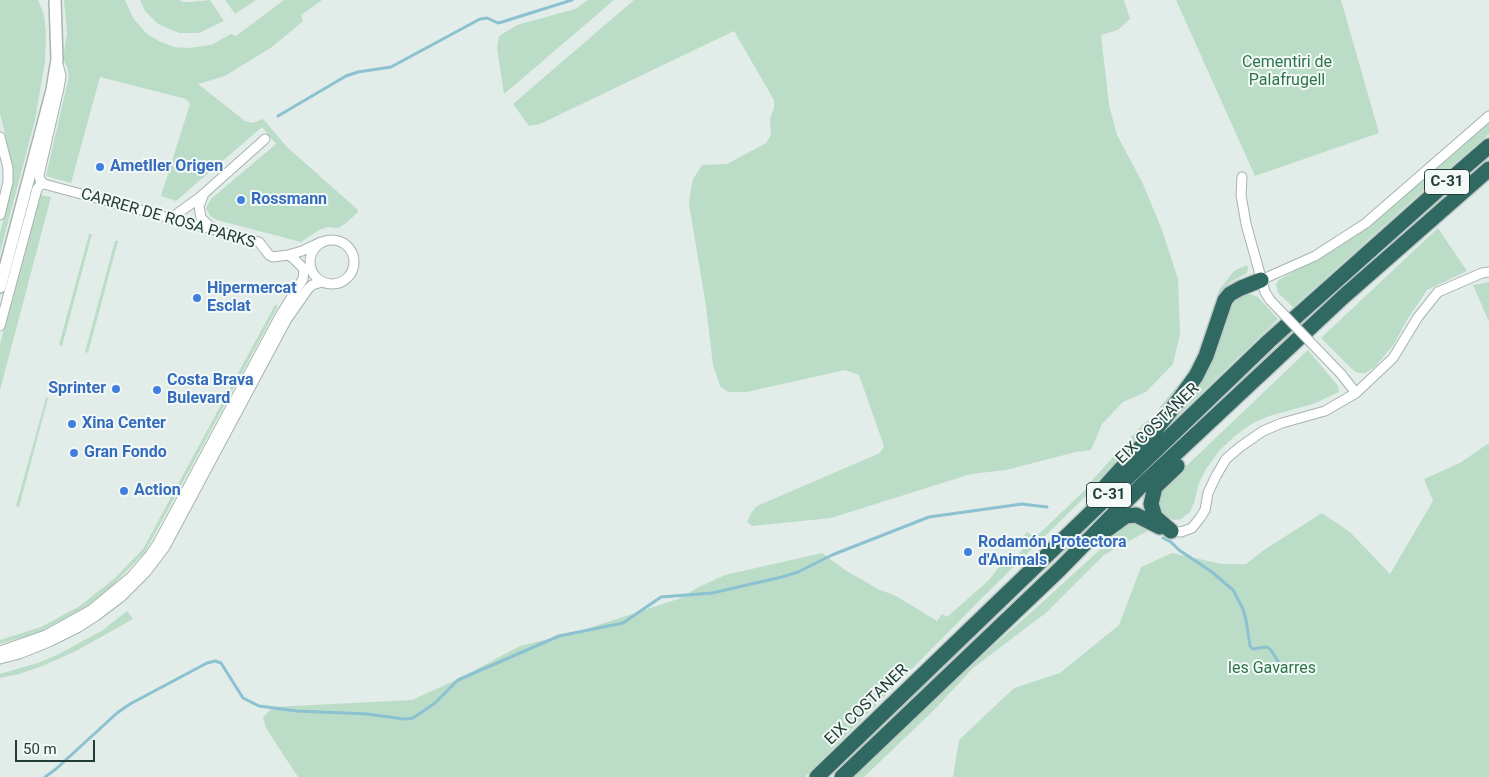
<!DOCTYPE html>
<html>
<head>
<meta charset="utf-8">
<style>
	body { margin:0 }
	#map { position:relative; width:1489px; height:777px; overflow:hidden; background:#e2ece8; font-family:Roboto,sans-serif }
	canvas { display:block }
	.scale { position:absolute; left:15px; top:740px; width:80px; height:22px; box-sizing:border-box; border:2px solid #223d38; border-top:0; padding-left:6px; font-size:15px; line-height:18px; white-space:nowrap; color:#223d38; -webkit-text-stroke:4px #f3f9f6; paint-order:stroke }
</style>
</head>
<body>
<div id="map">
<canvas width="1489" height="777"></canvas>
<div class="scale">50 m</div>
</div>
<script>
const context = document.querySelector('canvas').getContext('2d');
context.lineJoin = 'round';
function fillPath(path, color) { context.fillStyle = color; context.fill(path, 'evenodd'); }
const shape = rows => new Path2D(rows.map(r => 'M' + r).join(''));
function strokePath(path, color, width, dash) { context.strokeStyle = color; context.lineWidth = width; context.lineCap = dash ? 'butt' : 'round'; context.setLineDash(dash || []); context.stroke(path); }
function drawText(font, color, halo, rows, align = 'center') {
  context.font = font + ' Roboto,sans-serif'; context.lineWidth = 4; context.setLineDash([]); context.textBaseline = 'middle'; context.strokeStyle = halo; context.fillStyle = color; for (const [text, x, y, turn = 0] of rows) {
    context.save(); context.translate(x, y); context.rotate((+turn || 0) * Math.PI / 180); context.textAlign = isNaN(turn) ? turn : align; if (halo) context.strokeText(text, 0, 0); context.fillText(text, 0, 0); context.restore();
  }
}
const green = shape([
	[0,0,38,0,44,15,46,32,45,62,35,120,0,253,0,233,13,179,13,168,0,113],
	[64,0,125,0,133,18,147,34,159,41,173,47,188,48,211,45,231,34,236,36,284,0,322,0,301,15,303,21,272,47,225,76,198,84,245,121,253,123,263,119,287,147,357,209,358,212,345,224,338,228,328,227,319,230,301,242,217,220,210,216,206,208,211,199,276,144,262,127,176,201,161,196,190,104,186,99,100,77,71,183,46,176,69,76,67,67,63,58,67,34],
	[140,0,179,0,184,2,191,2,210,0,224,21,199,33,179,33,158,24,145,11],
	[225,0,254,0,255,1,235,14],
	[588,0,614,0,504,94,497,48,499,36,517,25,575,9],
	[634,0,1124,0,1130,19,1118,30,1101,35,1109,105,1117,135,1143,184,1162,230,1178,279,1180,334,1173,364,1146,392,1123,402,1102,424,1091,450,1076,452,1006,470,971,474,831,518,752,526,747,522,751,513,757,506,880,453,884,446,859,375,845,370,747,392,728,392,720,386,713,365,706,306,689,204,691,189,693,179,702,165,727,164,766,143,771,135,770,119,774,108,774,100,734,31,540,124,529,126,513,104],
	[1176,0,1341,0,1379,133,1255,176],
	[1489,121,1489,134,1418,195,1293,307,1278,293,1276,284,1279,280,1352,238,1378,218],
	[40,195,51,197,0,390,0,344],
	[1438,228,1467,271,1427,290,1407,320,1394,344,1375,367,1365,373,1359,373,1354,371,1321,338],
	[89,234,92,234,62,346,59,345],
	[115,241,118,241,88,353,85,352],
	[1247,265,1248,268,1247,273,1229,283,1218,297,1212,320,1197,362,1185,380,1160,411,1159,408,1184,378,1195,361,1207,333,1219,290,1234,271],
	[1489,282,1489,322,1473,285],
	[1245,293,1253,295,1258,297,1278,319,1153,440,1231,302],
	[275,305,278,306,145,552,113,585,86,607,39,632,0,644,0,640,41,627,80,606,115,578,143,549],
	[1308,350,1338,386,1339,392,1313,404,1269,416,1253,423,1236,435,1219,451,1206,469,1199,483,1194,503,1190,512,1181,519,1174,520,1164,515,1159,510,1157,495,1161,490],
	[46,398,48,398,19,507,16,506],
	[1149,420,1151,423,1147,429,1094,485,1086,487,1143,424],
	[1489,443,1489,777,953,777,959,740,1014,688,1060,673,1119,625,1141,567,1172,553,1222,564,1246,564,1264,550,1322,513,1350,532,1390,574,1433,501,1424,479,1460,463],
	[1094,488,985,595,805,777,298,777,266,728,263,717,273,707,412,700,458,679,520,646,580,631,678,599,699,587,725,575,822,553,845,570,878,589,896,596,937,621,942,614,947,617,989,580,1006,558,1011,562,1023,549,1017,544,1027,532,1032,535,1040,533,1086,489],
	[1131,521,1151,529,1104,555,1047,612,973,668,935,709,864,777,854,777,978,659,1037,607,1106,544,1104,542,1117,530],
	[127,611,133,619,78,650,45,665,19,674,0,678,0,674,38,663,59,654,103,630]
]);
const stream = shape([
	[278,116,346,76,358,72,391,67,480,19,487,18,498,23,502,22,572,0],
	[1163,538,1171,542,1179,550,1212,572,1233,590,1243,609,1246,620,1250,646,1253,649,1266,647,1270,649,1280,664],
	[45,777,56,769,117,713,130,704,207,663,215,661,221,663,243,698,259,706,297,711,367,714,404,719,413,718,435,703,458,680,559,636,623,623,661,597,712,593,782,577,798,572,832,555,929,517,1022,504,1047,507]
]);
const minor = shape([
	[0,137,8,168,8,182,0,215],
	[1242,177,1241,195,1246,224,1265,292,1270,300],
	[44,184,259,242,269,255,273,257,288,255,302,251,321,242],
	[44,184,40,180,39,175,59,88,61,76,58,64],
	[203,196,199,206,201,218,211,227],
	[169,217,174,216,199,198,265,139],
	'310 262a22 22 0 1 1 44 0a22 22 0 1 1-44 0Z',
	[1261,280,1315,256,1366,223,1489,116],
	[0,326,37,189,40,185,44,184],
	[1356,393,1393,358,1418,317,1438,292,1482,273,1489,272],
	[1171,531,1181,532,1192,528,1200,518,1205,510,1208,493,1216,476,1226,459,1240,447,1263,431,1282,423,1325,411,1356,393,1341,374],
	[0,651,46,635,91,610,131,577,150,555,158,543,280,316,303,279,304,269,293,258,288,255],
	[0,659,19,654,49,642,79,627,96,616,121,597,146,572,165,547,287,319,308,289,312,285,322,282]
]);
const tertiary = shape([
	[0,287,52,90,57,59,55,0]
]);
const motorway = shape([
	[1101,491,1149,438,1178,401,1196,376,1206,356,1225,300,1230,294,1241,288,1261,280],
	[1108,529,1126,516,1136,515,1160,527],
	[1171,531,1155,517,1151,504,1155,487,1177,466],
	[817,777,1269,341,1437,191,1489,146],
	[842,777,1059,570,1143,484,1343,297,1489,169]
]);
const minorBridge = shape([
	[1270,300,1341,374]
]);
const markers = [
	[100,167,5,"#3f7fe0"],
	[241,200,5,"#3f7fe0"],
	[197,298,5,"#3f7fe0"],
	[116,389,5,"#3f7fe0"],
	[157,390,5,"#3f7fe0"],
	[72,424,5,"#3f7fe0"],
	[74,453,5,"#3f7fe0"],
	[124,491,5,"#3f7fe0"],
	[968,552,5,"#3f7fe0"]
];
const shields = [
	[1447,182,45],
	[1109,495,45]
];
const shieldNames = [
	["C-31",1447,182],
	["C-31",1109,495]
];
const parkNames = [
	["Cementiri de",1287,63],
	["Palafrugell",1287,81],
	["les Gavarres",1272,669]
];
const shopNames = [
	["Ametller Origen",110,167],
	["Rossmann",251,200],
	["Hipermercat",207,289],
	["Esclat",207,307],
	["Costa Brava",167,381],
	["Bulevard",167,399],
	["Sprinter",106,389,"right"],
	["Xina Center",82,424],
	["Gran Fondo",84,453],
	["Action",134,491],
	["Rodamón Protectora",978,543],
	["d'Animals",978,561]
];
const streetNames = [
	["CARRER DE ROSA PARKS",168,219,16],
	["EIX COSTANER",1158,424,-44],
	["EIX COSTANER",867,705,-44]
];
fillPath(green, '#bbddc7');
strokePath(stream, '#8bc1d0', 3);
strokePath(minor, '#a5b4b0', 11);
strokePath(tertiary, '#a5b4b0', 14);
strokePath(motorway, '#c1c9c7', 18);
strokePath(minor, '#fff', 9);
strokePath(tertiary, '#fff', 11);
strokePath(motorway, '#2f6961', 15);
strokePath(minorBridge, '#a5b4b0', 11, []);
strokePath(minorBridge, '#fff', 9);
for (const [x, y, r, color] of markers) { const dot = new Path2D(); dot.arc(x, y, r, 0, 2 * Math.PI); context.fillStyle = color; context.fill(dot); strokePath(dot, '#f3f9f6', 2); }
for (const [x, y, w] of shields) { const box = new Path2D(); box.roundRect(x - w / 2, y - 12.5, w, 25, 4); context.fillStyle = '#f3f9f6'; context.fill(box); strokePath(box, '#223d38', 1); }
drawText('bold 15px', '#223d38', null, shieldNames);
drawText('16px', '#2d734d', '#f3f9f6', parkNames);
drawText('bold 16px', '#366cbe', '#f3f9f6', shopNames, 'left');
drawText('16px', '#223d38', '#f3f9f6', streetNames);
</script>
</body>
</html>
